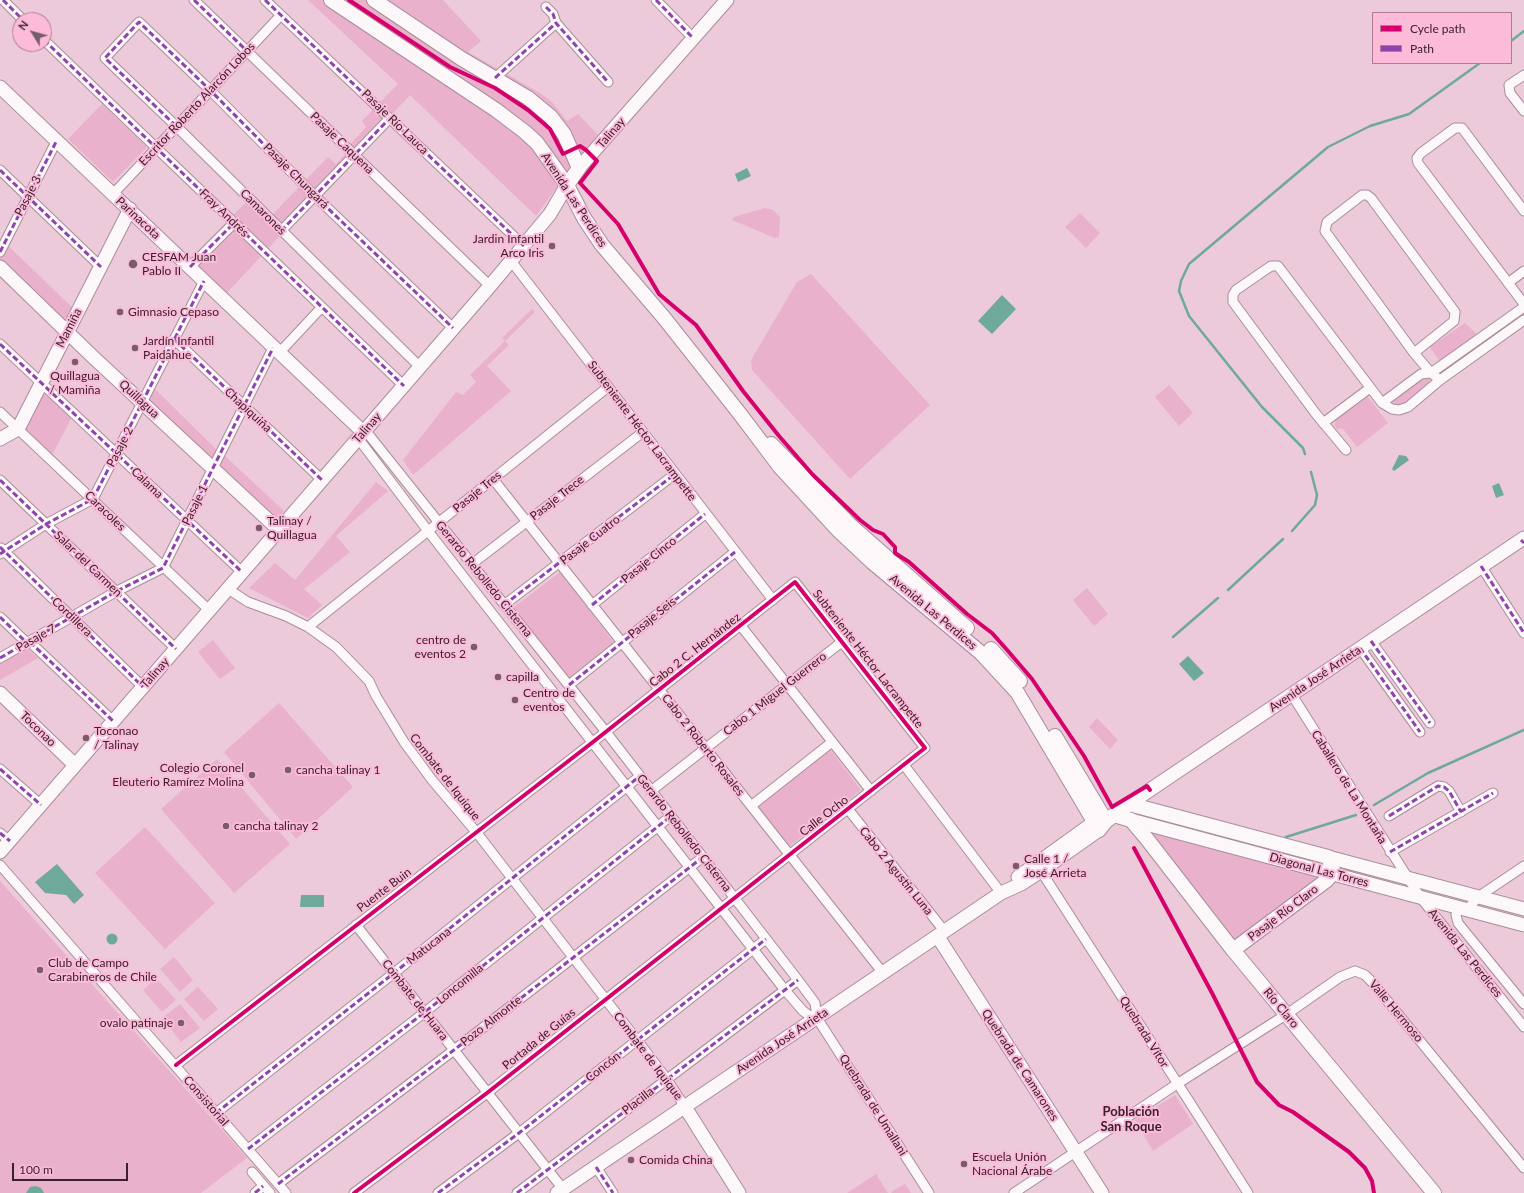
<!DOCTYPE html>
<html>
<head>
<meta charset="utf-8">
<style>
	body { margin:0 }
	#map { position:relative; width:1524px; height:1193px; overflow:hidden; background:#edcada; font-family:Lato,sans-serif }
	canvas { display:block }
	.legend { position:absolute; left:1372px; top:12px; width:140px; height:52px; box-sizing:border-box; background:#fcbbd9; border:1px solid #ae7d94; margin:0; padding:5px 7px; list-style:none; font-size:12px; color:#3a212d }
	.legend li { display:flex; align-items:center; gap:8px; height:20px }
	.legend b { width:20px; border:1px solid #ae7d94 }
	.north { position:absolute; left:12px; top:12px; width:40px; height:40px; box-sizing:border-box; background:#fcbbd9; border:1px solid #ae7d94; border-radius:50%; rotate:307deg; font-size:11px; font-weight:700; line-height:16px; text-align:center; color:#3a212d }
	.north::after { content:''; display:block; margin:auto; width:14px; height:18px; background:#795c6a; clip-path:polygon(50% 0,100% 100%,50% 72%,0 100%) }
	.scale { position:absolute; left:12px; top:1163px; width:116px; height:18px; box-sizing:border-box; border:2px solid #3a212d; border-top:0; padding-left:5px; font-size:12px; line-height:14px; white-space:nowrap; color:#3a212d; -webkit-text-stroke:3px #fcbbd9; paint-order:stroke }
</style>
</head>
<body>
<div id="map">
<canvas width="1524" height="1193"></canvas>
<ul class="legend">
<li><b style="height:5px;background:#d6006c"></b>Cycle path</li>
<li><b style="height:5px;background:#8e44ad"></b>Path</li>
</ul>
<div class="north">N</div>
<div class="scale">100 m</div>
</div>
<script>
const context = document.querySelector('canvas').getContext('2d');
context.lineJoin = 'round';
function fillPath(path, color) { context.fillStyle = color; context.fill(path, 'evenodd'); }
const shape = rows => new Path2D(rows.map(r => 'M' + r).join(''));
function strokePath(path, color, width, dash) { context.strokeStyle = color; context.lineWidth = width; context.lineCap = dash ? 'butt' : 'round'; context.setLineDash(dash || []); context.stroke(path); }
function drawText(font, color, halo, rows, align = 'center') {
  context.font = font + ' Lato,sans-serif'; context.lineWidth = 4; context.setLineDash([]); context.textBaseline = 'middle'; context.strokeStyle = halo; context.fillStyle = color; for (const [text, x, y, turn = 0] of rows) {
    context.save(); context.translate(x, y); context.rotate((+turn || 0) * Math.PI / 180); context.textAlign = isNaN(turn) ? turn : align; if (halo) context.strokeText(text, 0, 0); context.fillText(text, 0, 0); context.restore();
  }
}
const green = shape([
	[308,0,443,0,481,41,468,52,540,93,552,102,567,121,578,114,598,135,580,155,536,216,410,95,225,295,189,260,251,197,271,216,328,157,336,164,345,154,343,152,366,127,362,121,398,84],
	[102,104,147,147,113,182,68,139],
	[765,208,773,210,780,217,779,237,775,238,732,220,734,217],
	[1080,213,1100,233,1086,248,1065,227],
	[0,238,75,310,66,327,0,264],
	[811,274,930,405,850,479,752,370,751,360,797,282],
	[532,309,535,312,505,341,509,345,487,366,511,391,413,475,403,460,456,392,463,395,476,382,470,375,505,341,502,338],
	[1465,323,1478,335,1440,362,1430,347],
	[1425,376,1430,379,1429,384,1406,405,1400,407,1394,404,1394,397],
	[1169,385,1193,413,1179,426,1155,397],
	[152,386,217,450,210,462,146,399],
	[44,392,72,417,52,455,23,429],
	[1368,397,1388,423,1357,447,1343,429,1337,429,1334,425,1336,420],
	[224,455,284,511,275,521,217,467],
	[376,482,388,491,336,536,350,552,304,589,322,605,308,618,249,588,275,563,295,580],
	[560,572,615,644,569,680,514,607],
	[1087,588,1108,614,1094,626,1073,600],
	[213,640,235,668,220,679,198,652],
	[26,647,38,658,0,680,0,661],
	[279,703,353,787,296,839,224,752],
	[1097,718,1118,740,1110,749,1089,727],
	[829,748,861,790,790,846,756,807],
	[217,759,290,844,234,893,161,809],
	[1141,826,1328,877,1235,944],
	[145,827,215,903,165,949,95,873],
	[0,881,247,1158,201,1193,0,1193],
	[174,957,193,980,180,992,160,969],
	[156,978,176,1000,162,1012,143,990],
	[198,987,218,1009,204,1021,184,999],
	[180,1004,200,1028,181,1042,162,1018],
	[1175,1095,1193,1124,1153,1151,1135,1120],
	[876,1174,888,1193,847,1193],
	[905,1184,911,1193,892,1193,891,1192]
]);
const water = shape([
	[747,168,751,176,738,182,735,174],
	[1002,295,1016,309,992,334,978,321],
	[1399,455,1406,456,1409,460,1394,471,1392,469],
	[1499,483,1504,495,1496,498,1492,486],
	[1188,656,1204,673,1194,681,1179,664],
	[57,864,84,895,74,904,66,895,45,893,35,882],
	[301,895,324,895,324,907,300,907],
	'106.5 939a5.5 5.5 0 1 1 11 0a5.5 5.5 0 1 1-11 0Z',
	[36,1186,41,1188,44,1193,26,1193,30,1187]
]);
const stream = shape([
	[1511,41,1524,31],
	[1305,454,1303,448,1262,407,1189,316,1179,291,1181,281,1189,264,1328,147,1370,126,1409,114,1480,63],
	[1292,531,1315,505,1317,495,1311,472],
	[1228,590,1283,539],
	[1173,637,1218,598],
	[1374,805,1428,773,1524,730],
	[1286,837,1356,815]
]);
const street = shape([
	[3,0,23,20],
	[194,0,490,286],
	[265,0,524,246],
	[656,0,693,38],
	[546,7,553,14,556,23,608,82],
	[44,40,404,386],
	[1524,75,1509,85,1510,93,1524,111],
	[495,78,556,23],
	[0,170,101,267],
	[113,194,281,15],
	[1524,211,1462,128,1455,128,1421,153,1417,158,1418,163,1524,304],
	[281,231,390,118],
	[0,252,57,140],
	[511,261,773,600],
	[190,267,234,223],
	[1508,283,1524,271],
	[174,339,322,480],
	[0,344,242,572],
	[279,353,322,307],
	[1414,353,1454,321,1455,312,1371,198,1367,195,1362,195,1327,222,1325,231,1414,353,1431,373,1440,380],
	[420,367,176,126,105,58,139,22,210,90,315,196,453,328],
	[1382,403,1421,374,1431,373,1524,307],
	[0,412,209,610],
	[1323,423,1370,388],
	[365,430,606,732,798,980,815,1003,817,1018],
	[358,438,428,531,784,989,803,1011,810,1016,817,1018],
	[1346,450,1316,414,1233,302,1233,295,1236,290,1271,266,1278,266,1382,403,1392,409,1399,410,1408,407,1440,380,1524,320],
	[493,479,883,973],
	[0,480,176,649],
	[1,548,143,687],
	[0,554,46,524,93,499,204,281],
	[472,564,643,432],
	[1481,566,1524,633],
	[228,589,248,602,286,616,308,627,336,647,369,681,376,696,404,742,432,780,477,833,637,1040,666,1078,685,1107],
	[504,605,675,474],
	[592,605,705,514],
	[0,617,27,643],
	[741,626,871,791],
	[308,627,608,387],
	[1371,641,1430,723],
	[30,642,113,721],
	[1360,648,1420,732],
	[0,658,117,591,163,568,273,348],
	[569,685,735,552],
	[1292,695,1420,897,1524,1027],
	[904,765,1001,893],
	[0,769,41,805],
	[651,791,843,641],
	[751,806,832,742],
	[848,809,945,932],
	[1389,816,1438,786,1444,787,1449,791,1461,812],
	[0,833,10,841],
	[1390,852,1493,793],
	[0,865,286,1193],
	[1041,871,1248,1193],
	[1458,908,1456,915,1458,923,1524,1004],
	[1467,910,1478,897,1524,866],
	[356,925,563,1189],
	[817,1018,929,1193],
	[176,1065,593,742,795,582,925,748,487,1093,354,1193],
	[216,1113,394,973,640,776],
	[248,1149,425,1012,671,816],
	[596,1167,613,1193],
	[252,1172,270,1193],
	[278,1184,454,1050,703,857],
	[255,1193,263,1186],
	[438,1193,519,1133,766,939],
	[517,1193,798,980],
	[1014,1193,1177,1084,1287,1014,1340,977,1355,971,1365,975,1371,981,1524,1168]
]);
const secondary = shape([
	[0,87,363,432],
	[579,168,727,0],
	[0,267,92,356,279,530],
	[0,439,18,429,130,209],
	[0,693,75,765],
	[1129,804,1524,538],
	[1131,820,1524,925],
	[0,852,490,286,550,214,567,185],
	[1328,857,1524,909],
	[1018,877,1093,823,1105,821],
	[938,937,1102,1193],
	[685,1107,739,1193],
	[557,1193,1001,893,1021,884,1041,871,1099,830]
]);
const primary = shape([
	[331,0,496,110,525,132,537,143,567,185,584,218,602,245,665,319,740,414,780,467,839,531,872,562,981,653,1017,692,1099,830,1106,821,1129,804,1328,857,1333,870,1331,875,1327,880,1233,950],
	[374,0,462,59,528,98,551,117,564,134,579,168,567,185],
	[771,444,849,524,967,628],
	[991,649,1020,681],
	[1055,736,1106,821],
	[1114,815,1131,820,1147,839,1233,950,1434,1193]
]);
const quiet = shape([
	[3,0,23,20],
	[194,0,247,51],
	[265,0,524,246],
	[656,0,693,38],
	[546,7,553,14,556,23,608,82],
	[44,40,404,386],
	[495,78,556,23],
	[176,126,105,58,139,22,210,90,315,196,453,328],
	[0,170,101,267],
	[281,231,390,118],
	[0,252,57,140],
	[190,267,234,223],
	[174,339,322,480],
	[0,344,242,572],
	[0,480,176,649],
	[1521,540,1524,543],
	[0,547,143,687],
	[0,554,46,524,93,499,204,281],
	[1481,566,1524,633],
	[504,605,675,474],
	[592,605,705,514],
	[0,617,27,643],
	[1371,641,1430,723],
	[30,642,113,721],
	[1360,648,1420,732],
	[0,658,117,591,163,568,273,348],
	[569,685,735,552],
	[0,769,41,805],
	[1389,816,1438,786,1444,787,1449,791,1461,812],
	[0,833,10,841],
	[1390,852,1493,793],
	[216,1113,394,973,640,776],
	[248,1149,425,1012,671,816],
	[596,1167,613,1193],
	[278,1184,454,1050,703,857],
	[255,1193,263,1186],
	[438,1193,519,1133,766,939],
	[517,1193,798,980]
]);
const cycleway = shape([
	[349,0,450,67,495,88,528,110,550,129,563,154,580,146,586,150,597,161,580,183,618,224,659,294,696,325,743,391,779,436,813,475,860,520,873,530,883,534,895,547,895,553,898,555,909,562,967,614,992,633,1008,651,1032,679,1084,756,1112,807,1147,786,1150,790],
	[1134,848,1212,993,1257,1082,1279,1105,1293,1112,1349,1152,1365,1168,1372,1181,1374,1193],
	[176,1065,593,742,795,582,925,748,487,1093,354,1193]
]);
const markers = [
	[552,246,4,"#795c6a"],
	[133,264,5,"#795c6a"],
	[120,312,4,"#795c6a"],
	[135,348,4,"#795c6a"],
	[75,362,4,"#795c6a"],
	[259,528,4,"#795c6a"],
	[474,647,4,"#795c6a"],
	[498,677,4,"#795c6a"],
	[515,700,4,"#795c6a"],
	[86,738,4,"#795c6a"],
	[288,770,4,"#795c6a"],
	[252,775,4,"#795c6a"],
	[226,826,4,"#795c6a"],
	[1016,866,4,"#795c6a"],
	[40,970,4,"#795c6a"],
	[181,1023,4,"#795c6a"],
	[631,1160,4,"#795c6a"],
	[964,1164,4,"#795c6a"]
];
const streetNames = [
	["Escritor Roberto Alarcón Lobos",197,104,-47],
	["Pasaje Río Lauca",395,122,44],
	["Talinay",611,133,-49],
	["Pasaje Caquena",342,143,44],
	["Pasaje Chungará",296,176,45],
	["Pasaje 3",28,196,-63],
	["Avenida Las Perdices",574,200,57],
	["Camarones",263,212,45],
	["Fray Andrés",224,213,44],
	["Parinacota",138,218,43],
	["Mamiña",69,328,-63],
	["Quillagua",139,399,43],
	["Chapiquiña",248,410,43],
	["Talinay",367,428,-49],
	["Subteniente Héctor Lacrampette",642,431,53],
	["Pasaje 2",120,447,-63],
	["Calama",147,483,44],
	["Pasaje Tres",477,492,-39],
	["Pasaje Trece",557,498,-38],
	["Pasaje 1",195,505,-64],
	["Caracoles",105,511,44],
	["Pasaje Cuatro",590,540,-38],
	["Pasaje Cinco",649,560,-39],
	["Salar del Carmen",88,564,44],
	["Gerardo Rebolledo Cisterna",484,579,51],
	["Avenida Las Perdices",933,612,40],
	["Cordillera",72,617,44],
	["Pasaje Seis",652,618,-39],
	["Pasaje 7",36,638,-29],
	["Cabo 2 C. Hernández",695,650,-38],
	["Subteniente Héctor Lacrampette",868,659,52],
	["Talinay",155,673,-49],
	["Avenida José Arrieta",1315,679,-34],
	["Cabo 1 Miguel Guerrero",775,694,-38],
	["Toconao",38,729,44],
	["Cabo 2 Roberto Rosales",703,745,52],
	["Combate de Iquique",445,777,52],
	["Caballero de La Montaña",1349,787,58],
	["Calle Ocho",824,816,-38],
	["Gerardo Rebolledo Cisterna",684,833,52],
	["Diagonal Las Torres",1319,870,15],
	["Cabo 2 Agustín Luna",896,871,51],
	["Puente Buin",384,890,-37],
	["Pasaje Río Claro",1283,913,-37],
	["Matucana",429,946,-38],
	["Avenida Las Perdices",1465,953,51],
	["Loncomilla",460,984,-39],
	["Combate de Huara",415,1000,52],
	["Río Claro",1281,1008,50],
	["Valle Hermoso",1396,1011,50],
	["Pozo Almonte",491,1021,-38],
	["Quebrada Vitor",1144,1032,58],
	["Portada de Guías",539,1039,-39],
	["Avenida José Arrieta",782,1041,-34],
	["Combate de Iquique",648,1056,53],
	["Quebrada de Camarones",1020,1065,57],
	["Concón",603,1067,-38],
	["Consistorial",206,1101,49],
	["Placilla",638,1101,-38],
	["Quebrada de Umallani",873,1105,58]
];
const poiNames = [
	["Jardin Infantil",544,239,"right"],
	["Arco Iris",544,253,"right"],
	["CESFAM Juan",142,257],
	["Pablo II",142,271],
	["Gimnasio Cepaso",128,312],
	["Jardín Infantil",143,341],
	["Paidahue",143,355],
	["Quillagua",75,376,"center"],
	["/ Mamiña",75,390,"center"],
	["Talinay /",267,521],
	["Quillagua",267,535],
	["centro de",466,640,"right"],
	["eventos 2",466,654,"right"],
	["capilla",506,677],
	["Centro de",523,693],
	["eventos",523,707],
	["Toconao",94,731],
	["/ Talinay",94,745],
	["Colegio Coronel",244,768,"right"],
	["Eleuterio Ramírez Molina",244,782,"right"],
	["cancha talinay 1",296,770],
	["cancha talinay 2",234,826],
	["Calle 1 /",1024,859],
	["José Arrieta",1024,873],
	["Club de Campo",48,963],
	["Carabineros de Chile",48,977],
	["ovalo patinaje",173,1023,"right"],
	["Escuela Unión",972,1157],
	["Nacional Árabe",972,1171],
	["Comida China",639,1160]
];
const neighbourhoodNames = [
	["Población",1131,1112],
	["San Roque",1131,1127]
];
fillPath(green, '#e9b1cb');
fillPath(water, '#6ea999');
strokePath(stream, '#6ea999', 2.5);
strokePath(street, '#a88e9a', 11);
strokePath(secondary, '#a88e9a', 15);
strokePath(primary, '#a88e9a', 16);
strokePath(street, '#fcf7f9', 9);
strokePath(secondary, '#fcf7f9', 13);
strokePath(primary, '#fcf7f9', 14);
strokePath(quiet, '#8e44ad', 3, [6, 3]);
strokePath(cycleway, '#d6006c', 4);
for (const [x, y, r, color] of markers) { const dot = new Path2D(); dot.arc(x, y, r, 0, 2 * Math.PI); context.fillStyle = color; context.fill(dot); strokePath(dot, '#fcbbd9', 1.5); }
drawText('12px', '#3a212d', '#fcbbd9', streetNames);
drawText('12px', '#3a212d', '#fcbbd9', poiNames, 'left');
drawText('bold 13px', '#3a212d', '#fcbbd9', neighbourhoodNames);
</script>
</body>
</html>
